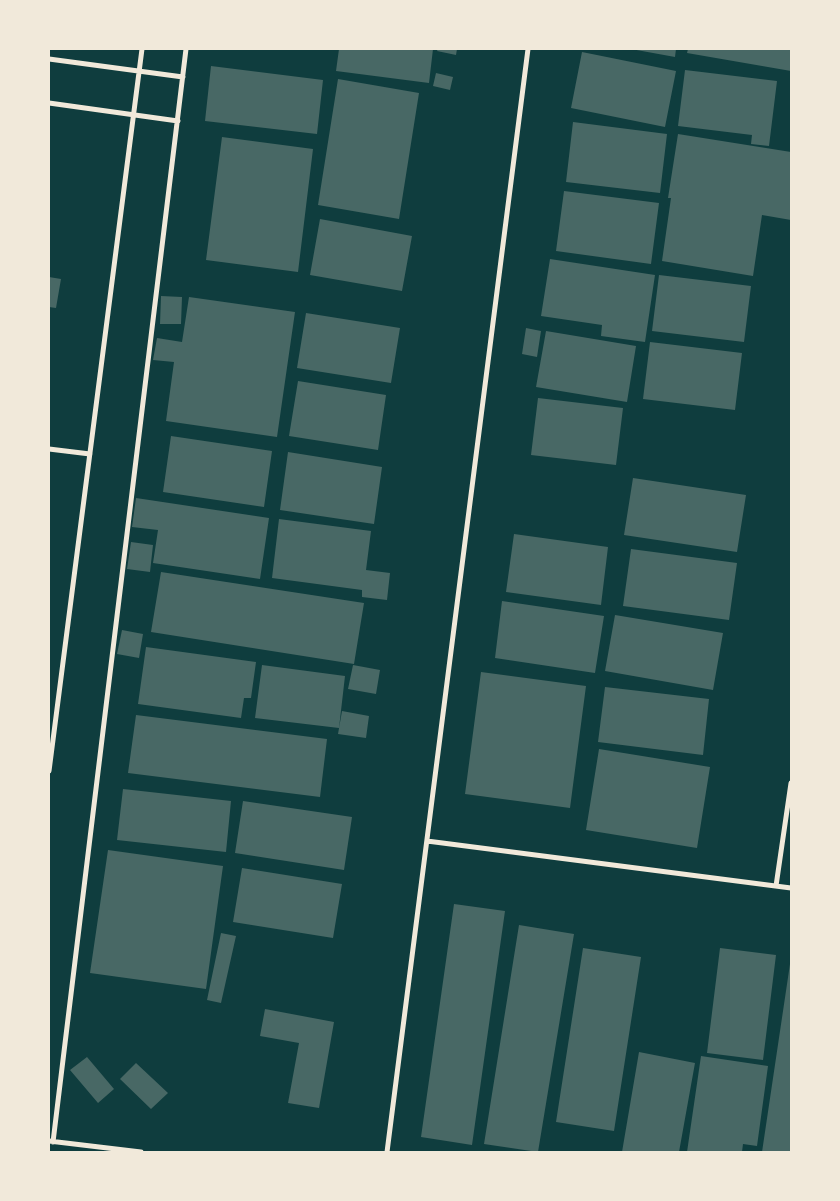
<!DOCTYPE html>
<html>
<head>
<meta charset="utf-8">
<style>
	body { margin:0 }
	#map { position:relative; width:840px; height:1201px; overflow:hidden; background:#0f3d3e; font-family:Manrope,sans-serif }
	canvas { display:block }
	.frame { position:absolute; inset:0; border:50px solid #f1e9da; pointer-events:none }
</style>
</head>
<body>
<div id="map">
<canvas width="840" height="1201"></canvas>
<div class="frame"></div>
</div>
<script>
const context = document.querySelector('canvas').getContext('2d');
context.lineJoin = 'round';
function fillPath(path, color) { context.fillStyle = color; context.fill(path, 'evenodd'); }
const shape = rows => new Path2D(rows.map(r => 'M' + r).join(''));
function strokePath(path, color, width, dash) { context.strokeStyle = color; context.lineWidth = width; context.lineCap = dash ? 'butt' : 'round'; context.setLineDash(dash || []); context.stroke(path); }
const building = shape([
	[339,49,433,49,429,83,336,71],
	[438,49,457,49,456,55,437,51],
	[631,49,676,49,675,57],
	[688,49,791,49,791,71,687,53],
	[582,52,676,71,665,127,571,108],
	[211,66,323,80,317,134,205,121],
	[685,70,777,81,769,146,751,144,752,135,678,126],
	[436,73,453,77,450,90,433,86],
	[338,79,419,93,399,219,318,205],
	[573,122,667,134,660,193,566,182],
	[678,134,791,152,791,220,762,215,753,276,662,261,671,198,668,198],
	[222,137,313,149,298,272,206,260],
	[564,191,659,203,651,264,556,251],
	[320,219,412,236,402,291,310,275],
	[550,259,655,275,645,342,601,336,602,325,541,316],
	[659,275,751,286,744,342,652,331],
	[49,277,61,279,56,308,49,307],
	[161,296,182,297,181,324,160,324],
	[189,297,295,312,277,437,166,421,174,362,153,360,157,338,182,342],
	[306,313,400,328,391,383,297,368],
	[526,328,541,331,537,357,522,354],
	[546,331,636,346,627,402,536,387],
	[650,342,742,353,735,410,643,399],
	[298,381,386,395,378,450,289,436],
	[538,398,623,408,616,465,531,455],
	[171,436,272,451,264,507,163,492],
	[288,452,382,467,374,524,280,510],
	[633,478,746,495,737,552,624,535],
	[136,498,269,518,260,579,153,563,158,530,132,527],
	[279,519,371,531,366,570,390,573,387,600,362,597,362,590,272,578],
	[514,534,608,547,601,605,506,592],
	[131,542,153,545,150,572,127,569],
	[631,549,737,563,729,620,623,606],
	[161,572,364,603,354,664,151,632],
	[502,601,604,616,595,673,495,658],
	[615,615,723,633,713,690,605,671],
	[122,630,143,634,139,658,117,654],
	[146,647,256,662,251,698,244,698,241,718,138,704],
	[262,665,345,676,339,728,255,718],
	[353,665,380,670,376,694,348,689],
	[481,672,586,686,570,808,465,794],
	[605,687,709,699,703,755,598,742],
	[342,711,369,716,366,738,338,734],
	[136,715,327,739,320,797,128,773],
	[599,749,710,767,697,848,586,830],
	[123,789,231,801,226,852,117,840],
	[243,801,352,817,344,870,235,853],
	[108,850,223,866,206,989,90,973],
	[242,868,342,884,333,938,233,922],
	[454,904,505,911,472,1145,421,1137],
	[519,925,574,934,538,1152,484,1144],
	[221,933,236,936,221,1003,207,1000],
	[583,948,641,957,614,1131,556,1122],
	[720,948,776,955,763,1060,707,1053],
	[790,964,791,1152,762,1152],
	[265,1009,334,1022,319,1108,288,1103,299,1043,260,1036],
	[639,1052,695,1063,679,1152,622,1152],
	[701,1056,768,1066,757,1146,743,1144,742,1152,687,1152],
	[87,1057,114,1089,98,1103,70,1070],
	[136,1063,168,1093,151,1109,120,1079]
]);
const minor = shape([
	[49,59,183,77],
	[49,103,178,121],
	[49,449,90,454],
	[49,771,142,49],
	[427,841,791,888],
	[776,886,791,783],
	[49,1141,141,1152],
	[53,1142,186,49],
	[387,1152,528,49]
]);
fillPath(building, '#486865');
strokePath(minor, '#f1e9da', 5);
</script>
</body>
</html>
